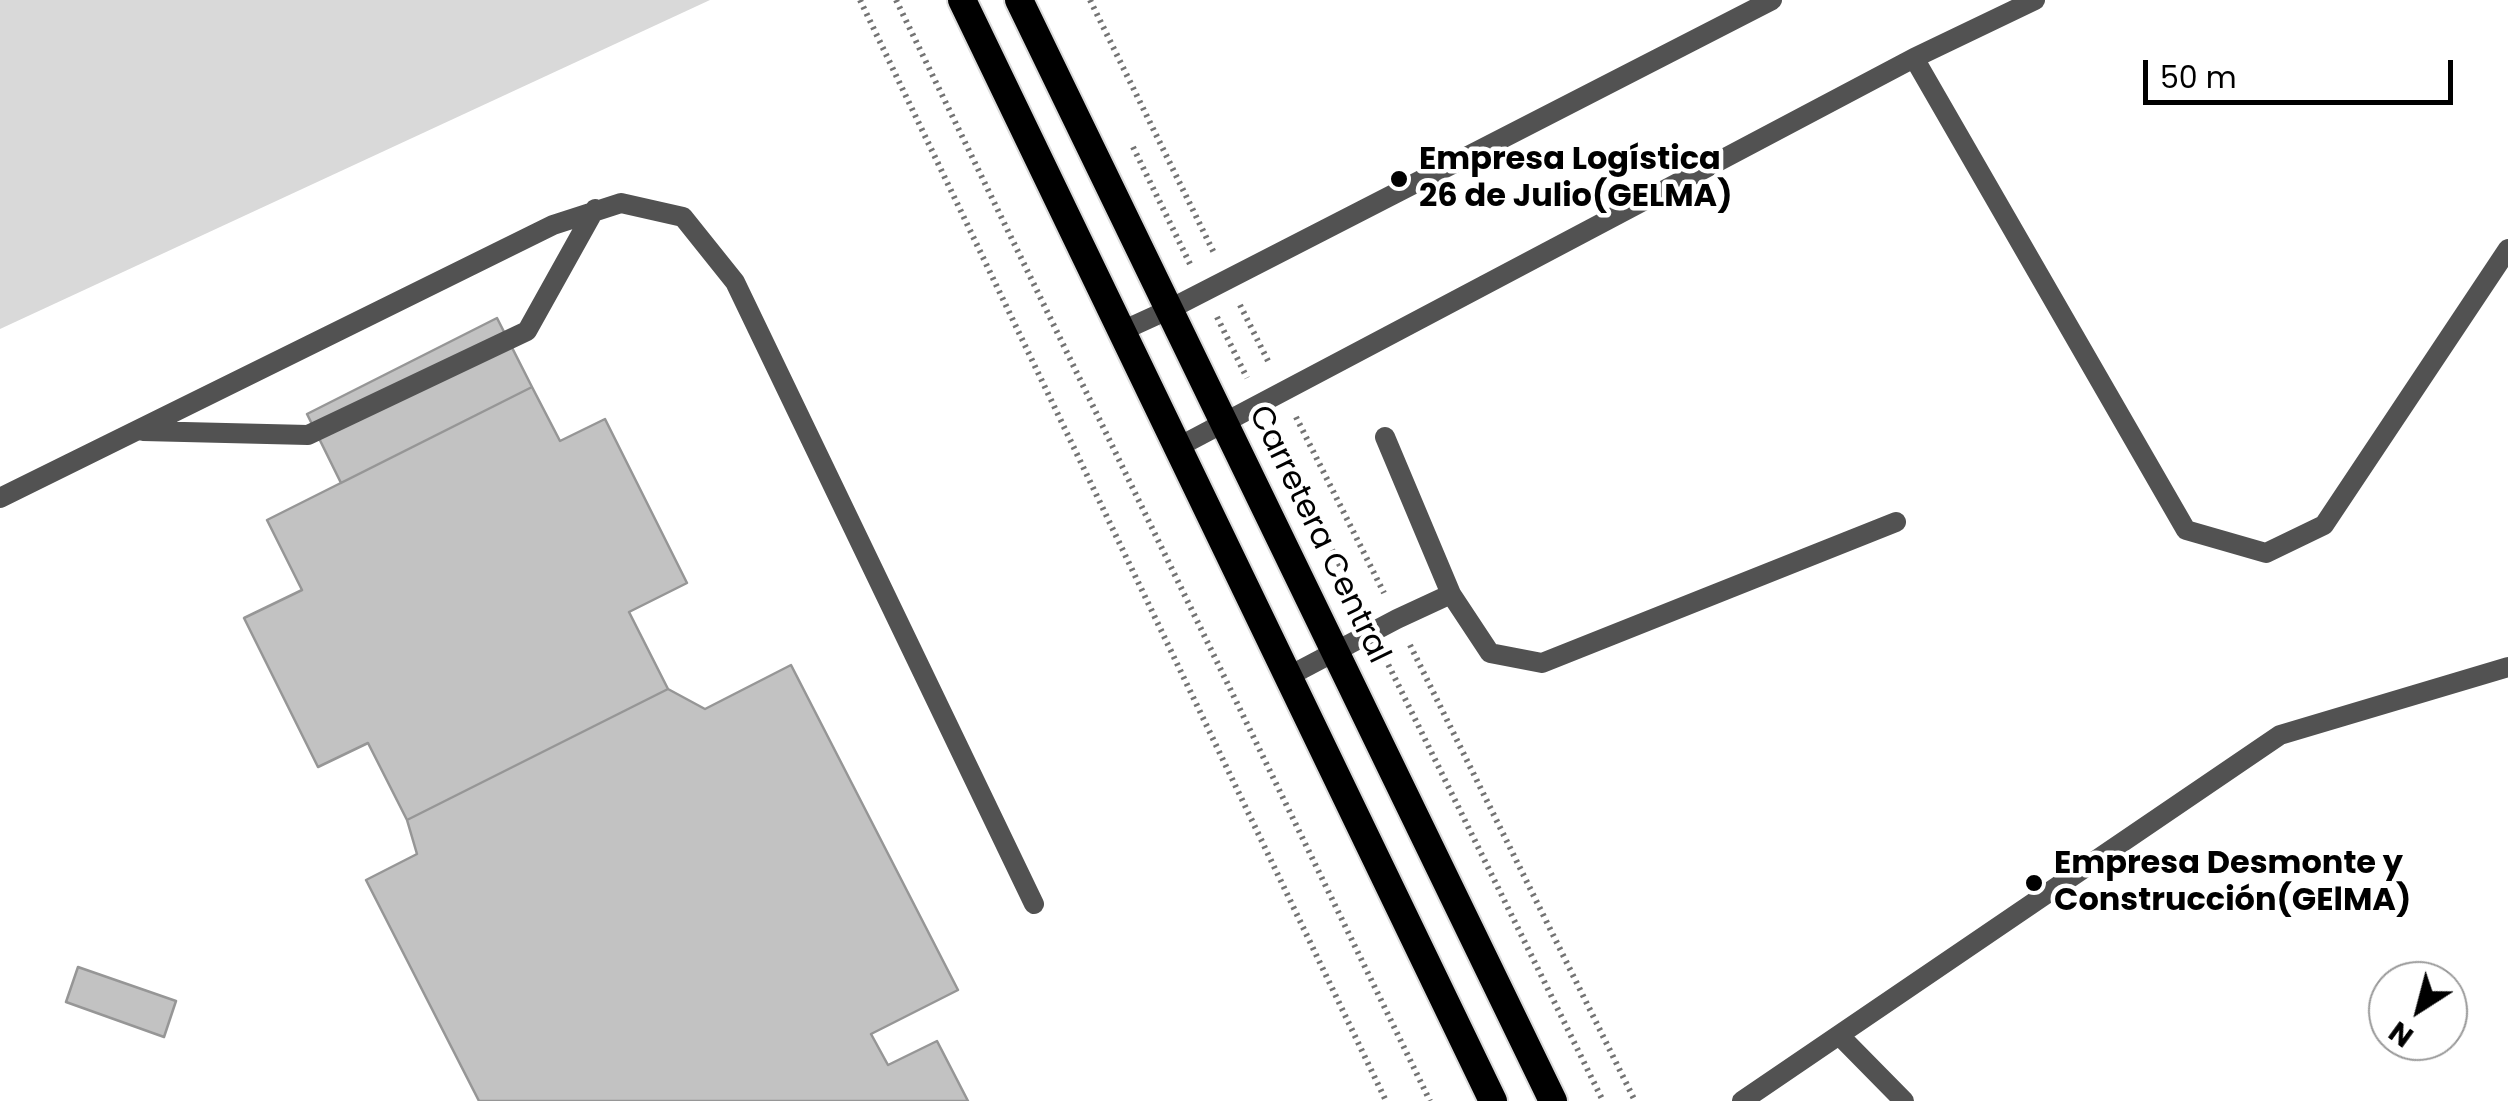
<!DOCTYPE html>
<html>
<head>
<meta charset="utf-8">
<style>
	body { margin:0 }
	#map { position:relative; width:2508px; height:1101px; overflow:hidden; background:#fff; font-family:Poppins,sans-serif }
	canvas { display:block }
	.north { position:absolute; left:2368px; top:961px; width:100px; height:100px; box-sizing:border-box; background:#fff; border:2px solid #999; border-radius:50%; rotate:216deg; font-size:28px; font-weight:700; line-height:40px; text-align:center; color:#000 }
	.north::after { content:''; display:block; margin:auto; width:35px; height:45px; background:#000; clip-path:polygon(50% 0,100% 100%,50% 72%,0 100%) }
	.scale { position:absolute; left:2143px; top:60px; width:310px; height:45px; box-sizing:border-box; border:5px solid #000; border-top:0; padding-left:12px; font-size:30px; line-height:35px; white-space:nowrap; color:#000; -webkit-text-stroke:8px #fff; paint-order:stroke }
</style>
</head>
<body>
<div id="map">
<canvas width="2508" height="1101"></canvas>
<div class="north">N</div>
<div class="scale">50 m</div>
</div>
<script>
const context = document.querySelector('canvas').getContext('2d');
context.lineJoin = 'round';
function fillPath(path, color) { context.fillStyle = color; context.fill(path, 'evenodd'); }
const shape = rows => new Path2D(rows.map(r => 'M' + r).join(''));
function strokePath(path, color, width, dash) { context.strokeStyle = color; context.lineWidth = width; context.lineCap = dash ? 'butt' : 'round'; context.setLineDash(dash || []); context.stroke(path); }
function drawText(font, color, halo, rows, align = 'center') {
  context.font = font + ' Poppins,sans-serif'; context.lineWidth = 9; context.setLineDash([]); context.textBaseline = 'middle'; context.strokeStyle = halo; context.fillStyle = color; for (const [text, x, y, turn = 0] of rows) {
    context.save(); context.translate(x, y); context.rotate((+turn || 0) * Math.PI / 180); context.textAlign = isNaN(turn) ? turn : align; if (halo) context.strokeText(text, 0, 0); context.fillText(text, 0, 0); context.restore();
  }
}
const green = shape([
	[0,0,710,0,0,329]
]);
const building = shape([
	[497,318,532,387,341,483,307,414,497,318],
	[532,387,560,441,605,419,687,583,629,612,668,689,407,820,368,743,318,767,244,618,302,590,267,520,532,387],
	[791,665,958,990,871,1034,888,1065,937,1041,968,1101,479,1101,366,880,417,854,407,820,668,689,705,709,791,665],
	[78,967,176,1001,164,1037,66,1002,78,967]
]);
const path = shape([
	[860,0,1386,1101],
	[896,0,1430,1101],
	[1090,0,1214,253],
	[1133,147,1191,266],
	[1240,305,1270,365],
	[1217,317,1247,378],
	[1296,417,1384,593],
	[1272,429,1360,606],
	[1410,645,1635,1101],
	[1385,658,1603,1101]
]);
const service = shape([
	[1914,58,2035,0],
	[1124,330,1170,309,1772,0],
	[143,431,308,435,527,331,595,209],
	[1385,437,1451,594],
	[1180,446,1914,58,2186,530,2266,553,2324,525,2508,249],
	[0,498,553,225,621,203,683,217,735,282,1034,904],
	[1289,676,1397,619,1451,594,1490,653,1542,663,1896,522],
	[1839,1035,1904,1101],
	[1742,1101,2280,735,2508,667]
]);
const trunk = shape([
	[962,0,1493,1101],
	[1019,0,1553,1101]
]);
const markers = [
	[1399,179,10,"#000"],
	[2034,883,10,"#000"]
];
const poiNames = [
	["Empresa Logística",1419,161],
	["26 de Julio(GELMA)",1419,198],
	["Empresa Desmonte y",2054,865],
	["Construcción(GElMA)",2054,902]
];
const streetNames = [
	["Carretera Central",1318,535,64]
];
fillPath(green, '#d9d9d9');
fillPath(building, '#c2c2c2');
strokePath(building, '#969696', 2.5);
strokePath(trunk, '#dbdbdb', 32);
strokePath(path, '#747474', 6, [2.5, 5]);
strokePath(service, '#525252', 20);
strokePath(trunk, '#000', 28);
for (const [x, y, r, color] of markers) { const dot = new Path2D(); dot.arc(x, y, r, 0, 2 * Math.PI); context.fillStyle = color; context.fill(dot); strokePath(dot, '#fff', 4); }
drawText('bold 32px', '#000', '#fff', poiNames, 'left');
drawText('32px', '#000', '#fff', streetNames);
</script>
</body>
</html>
